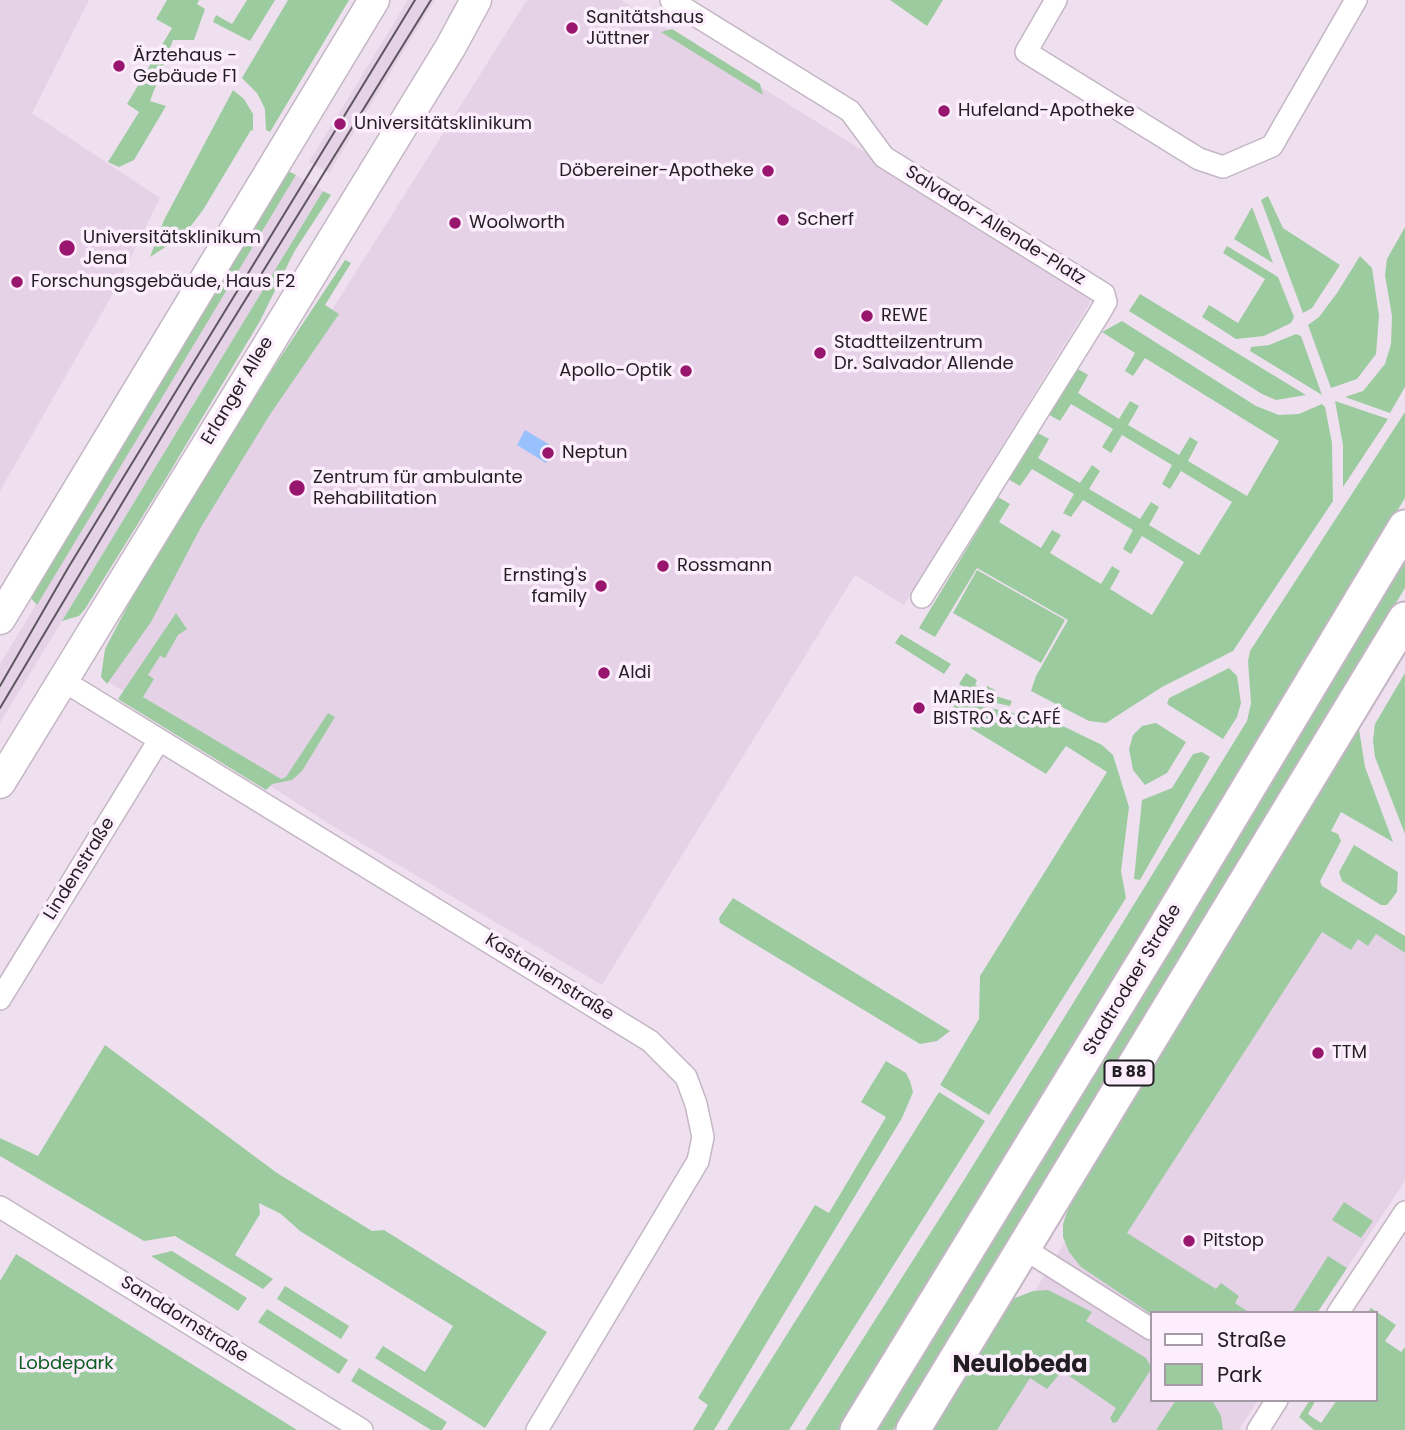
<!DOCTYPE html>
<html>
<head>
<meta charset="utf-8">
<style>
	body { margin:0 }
	#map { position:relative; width:1405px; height:1430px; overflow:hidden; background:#efe0ef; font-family:Poppins,sans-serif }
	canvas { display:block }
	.legend { position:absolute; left:1150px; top:1311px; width:228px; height:91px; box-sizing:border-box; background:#fceefd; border:2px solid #a59ba6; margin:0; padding:9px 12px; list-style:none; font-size:21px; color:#231e24 }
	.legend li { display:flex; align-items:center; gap:14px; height:35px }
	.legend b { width:35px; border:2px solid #a59ba6 }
</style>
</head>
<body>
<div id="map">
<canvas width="1405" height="1430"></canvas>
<ul class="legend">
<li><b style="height:9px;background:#fff"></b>Straße</li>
<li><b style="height:19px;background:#9ccba0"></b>Park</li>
</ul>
</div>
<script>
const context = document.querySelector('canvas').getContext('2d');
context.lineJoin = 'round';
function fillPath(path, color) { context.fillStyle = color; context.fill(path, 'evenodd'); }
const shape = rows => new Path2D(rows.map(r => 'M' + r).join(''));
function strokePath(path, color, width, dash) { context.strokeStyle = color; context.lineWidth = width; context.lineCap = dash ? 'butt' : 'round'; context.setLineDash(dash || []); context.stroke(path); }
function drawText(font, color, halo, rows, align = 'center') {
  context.font = font + ' Poppins,sans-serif'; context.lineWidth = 7; context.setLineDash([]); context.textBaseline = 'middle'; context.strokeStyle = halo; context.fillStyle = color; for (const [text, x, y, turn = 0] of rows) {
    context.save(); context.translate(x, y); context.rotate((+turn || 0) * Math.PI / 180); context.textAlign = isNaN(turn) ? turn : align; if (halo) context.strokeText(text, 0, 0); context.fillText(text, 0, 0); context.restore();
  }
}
const built = shape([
	[0,0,89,0,32,113,160,198,110,299,0,491],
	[408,0,435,0,329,173,309,162],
	[527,0,621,0,1095,295,904,605,855,575,602,985,334,827,101,677],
	[296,175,323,191,0,723,0,664],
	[1288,876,1405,953,1405,1181,1317,1313,1151,1313,1151,1400,1258,1400,1239,1430,950,1430]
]);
const green = shape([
	[167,0,199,0,197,4,205,9,194,40,173,40,150,101,166,106,134,160,119,167,108,162,139,112,127,104,172,28,156,19],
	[247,0,275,0,250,41,213,22,216,15,232,24],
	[288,0,349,0,270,132,266,130,265,109,257,93,242,78],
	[890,0,943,0,927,26],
	[672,29,760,84,763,95,661,32],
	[233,90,244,99,253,114,253,131,251,130,203,210,184,235,150,257,164,220],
	[286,170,296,175,37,605,29,596],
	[323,191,331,195,294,252,260,321,165,480,85,609,79,616,62,621],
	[1268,196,1283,228,1340,265,1312,308,1303,313,1261,200],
	[1252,207,1273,263,1234,239],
	[1405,227,1405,387,1390,413,1345,397,1363,391,1385,364,1391,344,1392,316,1385,275,1387,259],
	[1227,246,1278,277,1294,317,1291,323,1264,336,1236,339,1202,317,1209,305,1238,323,1265,279,1223,253],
	[1360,256,1372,268,1379,316,1376,354,1357,379,1331,388,1308,325,1319,317,1337,293],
	[345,260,351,263,325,305,339,314,269,416,201,527,151,622,107,684,101,677,105,649,144,575,268,376],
	[1140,294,1306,395,1276,400,1262,394,1129,311],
	[1122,321,1256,406,1279,415,1299,414,1322,404,1325,407,1332,443,1333,501,1233,651,1162,687,1106,723,1089,721,1031,691,1036,676,1068,620,977,568,935,637,919,628,998,497,1010,504,999,522,1041,548,1052,530,1061,535,1050,553,1101,584,1112,566,1120,571,1110,589,1152,615,1184,562,1142,536,1131,554,1123,549,1133,530,1083,500,1071,517,1063,513,1074,494,1032,469,1020,486,1006,478,1034,431,1049,439,1038,458,1080,483,1092,465,1100,471,1089,489,1140,519,1151,502,1159,507,1149,525,1199,555,1232,502,1181,471,1170,489,1162,484,1172,465,1122,435,1111,453,1102,447,1113,429,1071,404,1060,421,1046,413,1073,366,1088,375,1078,393,1119,419,1130,401,1139,406,1128,425,1179,455,1190,437,1198,442,1188,461,1247,496,1279,441,1145,358,1133,376,1125,371,1135,353,1102,332],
	[1296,334,1301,336,1322,395,1250,351,1251,347,1269,345],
	[1335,401,1388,419,1343,487,1343,445],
	[1405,412,1405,498,840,1430,805,1430,964,1180,1247,721,1251,703,1248,661,1250,651],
	[1405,558,1405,588,1010,1238,893,1430,874,1430],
	[977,570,1065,620,1041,663,953,613],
	[176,613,187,629,178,635,165,658,160,656,148,675,154,679,143,697,281,779,286,777,328,713,335,717,302,771,292,780,272,784,266,790,118,699],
	[901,634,951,664,944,674,895,643],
	[1229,668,1237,676,1241,703,1237,717,1223,739,1167,704,1169,698],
	[966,673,977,680,975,685,985,690,987,686,995,690,992,695,1012,701,1010,706,963,696,964,687,959,684],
	[1405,673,1405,834,1375,757,1373,741,1375,724],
	[957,701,1032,717,1036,713,1102,745,1113,755,1129,807,1121,871,1126,898,989,1115,940,1085,979,1019,980,976,1107,772,1066,746,1046,774,949,715],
	[1156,723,1186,742,1167,773,1145,785,1133,770,1129,749,1133,735,1142,726],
	[1358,723,1365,767,1393,842,1341,812,1331,831,1338,834,1341,841,1320,881,1322,886,1405,936,1405,953,1376,934,1368,946,1358,939,1351,950,1322,932,1127,1233,1216,1289,1221,1283,1239,1296,1235,1303,1250,1313,1151,1314,1081,1267,1069,1252,1063,1237,1063,1224,1072,1197],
	[1202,752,1210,757,1140,880,1134,879,1142,800,1172,788,1193,754],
	[1354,845,1398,872,1397,892,1387,905,1381,905,1342,881,1339,872],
	[733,898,950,1031,937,1041,920,1044,720,923,719,918],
	[105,1045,277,1173,372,1231,384,1230,547,1332,485,1428,375,1358,383,1346,425,1372,453,1326,300,1231,281,1214,259,1203,260,1214,235,1255,273,1279,263,1289,175,1236,144,1241,0,1156,0,1138,38,1156],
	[886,1061,906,1073,910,1081,913,1092,902,1118,714,1430,693,1430,708,1405,698,1398,815,1205,829,1213,886,1117,861,1102],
	[939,1092,985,1121,789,1430,727,1430],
	[1344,1202,1373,1221,1361,1238,1332,1220],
	[172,1251,247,1298,238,1311,151,1256],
	[16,1254,297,1430,0,1430,0,1281],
	[1328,1256,1347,1268,1317,1313,1292,1313],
	[285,1286,349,1326,341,1339,277,1299],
	[1048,1290,1092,1312,1086,1321,1146,1358,1150,1365,1150,1371,1117,1422,1113,1423,1110,1418,1116,1408,1062,1371,1047,1389,1030,1378,997,1430,928,1430,1001,1311,1015,1298,1033,1291],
	[1371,1308,1396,1325,1385,1341,1401,1352,1405,1347,1405,1430,1314,1430,1299,1417,1310,1400,1316,1400,1308,1414,1321,1423,1337,1400,1375,1400,1375,1313,1367,1313],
	[267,1309,348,1360,339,1374,258,1322],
	[359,1368,447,1422,442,1430,431,1430,351,1381],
	[1176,1400,1212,1400,1221,1416,1223,1430,1156,1430]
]);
const water = shape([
	[525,430,555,448,546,463,517,445]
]);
const minor = shape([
	[671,0,850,111,884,157,1104,294,1106,302,1099,314,922,597],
	[1056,0,1026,52,1199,159,1223,167,1272,146,1356,0],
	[62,680,650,1041,686,1077,696,1104,703,1137,698,1161,537,1430],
	[0,999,159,740],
	[0,1207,362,1430],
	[1023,1248,1151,1329],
	[1338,1313,1405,1212],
	[1258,1430,1277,1400]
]);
const secondary = shape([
	[0,619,374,0],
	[0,783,450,48,476,0]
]);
const primary = shape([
	[857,1430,1160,935,1405,527],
	[913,1430,1405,619]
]);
const tram = shape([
	[0,686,68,568,415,0],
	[0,708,192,386,431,0]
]);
const markers = [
	[572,28,7,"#98166d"],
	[119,66,7,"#98166d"],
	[944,111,7,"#98166d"],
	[340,124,7,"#98166d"],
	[768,171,7,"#98166d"],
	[783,220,7,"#98166d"],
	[455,223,7,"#98166d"],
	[67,248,9,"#98166d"],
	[17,282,7,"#98166d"],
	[867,316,7,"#98166d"],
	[820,353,7,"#98166d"],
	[686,371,7,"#98166d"],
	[548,453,7,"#98166d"],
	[297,488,9,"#98166d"],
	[663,566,7,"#98166d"],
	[601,586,7,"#98166d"],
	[604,673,7,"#98166d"],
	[919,708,7,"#98166d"],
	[1318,1053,7,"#98166d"],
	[1189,1241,7,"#98166d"]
];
const shields = [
	[1129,1073,49]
];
const shieldNames = [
	["B 88",1129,1073]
];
const poiNames = [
	["Sanitätshaus",586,18],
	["Jüttner",586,39],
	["Ärztehaus -",133,56],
	["Gebäude F1",133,77],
	["Hufeland-Apotheke",958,111],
	["Universitätsklinikum",354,124],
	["Döbereiner-Apotheke",754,171,"right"],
	["Scherf",797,220],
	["Woolworth",469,223],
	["Universitätsklinikum",83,238],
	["Jena",83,259],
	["Forschungsgebäude, Haus F2",31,282],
	["REWE",881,316],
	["Stadtteilzentrum",834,343],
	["Dr. Salvador Allende",834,364],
	["Apollo-Optik",672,371,"right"],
	["Neptun",562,453],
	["Zentrum für ambulante",313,478],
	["Rehabilitation",313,499],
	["Rossmann",677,566],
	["Ernsting's",587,576,"right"],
	["family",587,597,"right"],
	["Aldi",618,673],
	["MARIEs",933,698],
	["BISTRO & CAFÉ",933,719],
	["TTM",1332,1053],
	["Pitstop",1203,1241]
];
const streetNames = [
	["Salvador-Allende-Platz",995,226,32],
	["Erlanger Allee",238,391,-59],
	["Lindenstraße",80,869,-58],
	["Kastanienstraße",549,978,32],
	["Stadtrodaer Straße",1133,980,-59],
	["Sanddornstraße",184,1320,32]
];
const parkNames = [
	["Lobdepark",66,1364]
];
const districtNames = [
	["Neulobeda",1020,1366]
];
fillPath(built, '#e6d2e7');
fillPath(green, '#9ccba0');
fillPath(water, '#99c1fd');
strokePath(minor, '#c4b6c5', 24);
strokePath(secondary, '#c4b6c5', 33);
strokePath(primary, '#c4b6c5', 37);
strokePath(minor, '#fff', 21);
strokePath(secondary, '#fff', 30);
strokePath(primary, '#fff', 33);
strokePath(tram, '#5e565e', 2);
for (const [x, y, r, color] of markers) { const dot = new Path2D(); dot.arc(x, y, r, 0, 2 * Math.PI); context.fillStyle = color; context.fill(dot); strokePath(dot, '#fceefd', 2.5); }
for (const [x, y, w] of shields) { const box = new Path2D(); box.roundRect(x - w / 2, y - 12.5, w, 25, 5); context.fillStyle = '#fceefd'; context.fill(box); strokePath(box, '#231e24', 2); }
drawText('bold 16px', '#231e24', null, shieldNames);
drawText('18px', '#231e24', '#fceefd', poiNames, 'left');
drawText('18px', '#231e24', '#fceefd', streetNames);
drawText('18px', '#0c5e21', '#fceefd', parkNames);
drawText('bold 24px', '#231e24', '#fceefd', districtNames);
</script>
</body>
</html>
